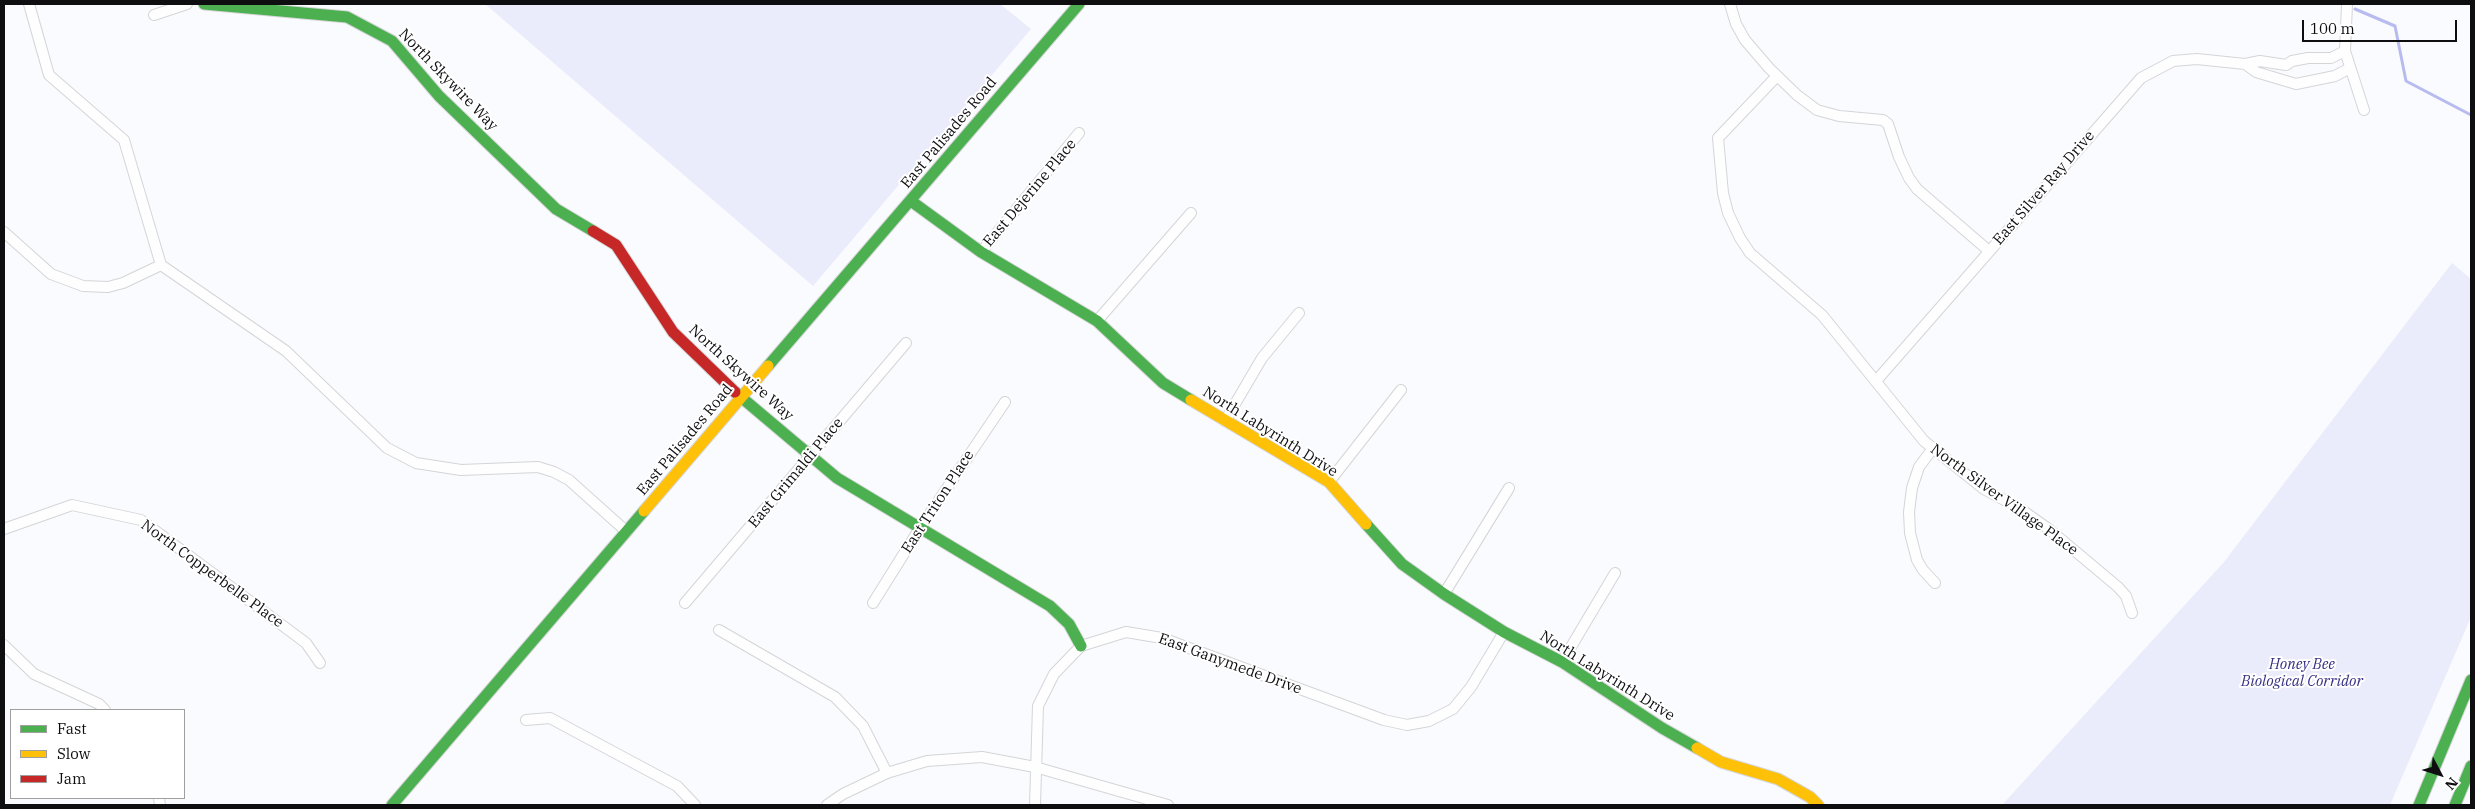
<!DOCTYPE html>
<html>
<head>
<meta charset="utf-8">
<style>
	body { margin:0 }
	#map { position:relative; width:2475px; height:809px; overflow:hidden; background:#fafbfe; font-family:"IBM Plex Serif",serif }
	canvas { display:block }
	.frame { position:absolute; inset:0; border:5px solid #0e0e11; pointer-events:none }
	.legend { position:absolute; left:10px; top:709px; width:175px; height:90px; box-sizing:border-box; background:#fff; border:1px solid #9f9fa0; margin:0; padding:6px 9px; list-style:none; font-size:15px; color:#0e0e11 }
	.legend li { display:flex; align-items:center; gap:10px; height:25px }
	.legend b { width:25px; border:1px solid #9f9fa0 }
	.north { position:absolute; left:2415px; top:749px; width:50px; height:50px; -webkit-text-stroke:4px #fff; paint-order:stroke; rotate:130deg; font-size:14px; font-weight:700; line-height:20px; text-align:center; color:#0e0e11 }
	.north::after { content:''; display:block; margin:auto; width:18px; height:22px; background:#0e0e11; clip-path:polygon(50% 0,100% 100%,50% 72%,0 100%) }
	.scale { position:absolute; left:2302px; top:20px; width:155px; height:22px; box-sizing:border-box; border:2px solid #0e0e11; border-top:0; padding-left:6px; font-size:15px; line-height:18px; white-space:nowrap; color:#0e0e11; -webkit-text-stroke:4px #fff; paint-order:stroke }
</style>
</head>
<body>
<div id="map">
<canvas width="2475" height="809"></canvas>
<div class="frame"></div>
<ul class="legend">
<li><b style="height:6px;background:#4caf50"></b>Fast</li>
<li><b style="height:6px;background:#ffc107"></b>Slow</li>
<li><b style="height:6px;background:#c62828"></b>Jam</li>
</ul>
<div class="north">N</div>
<div class="scale">100 m</div>
</div>
<script>
const context = document.querySelector('canvas').getContext('2d');
context.lineJoin = 'round';
function fillPath(path, color) { context.fillStyle = color; context.fill(path, 'evenodd'); }
const shape = rows => new Path2D(rows.map(r => 'M' + r).join(''));
function strokePath(path, color, width, dash) { context.strokeStyle = color; context.lineWidth = width; context.lineCap = dash ? 'butt' : 'round'; context.setLineDash(dash || []); context.stroke(path); }
function drawText(font, color, halo, rows, align = 'center') {
  context.font = font + ' "IBM Plex Serif",serif'; context.lineWidth = 4; context.setLineDash([]); context.textBaseline = 'middle'; context.strokeStyle = halo; context.fillStyle = color; for (const [text, x, y, turn = 0] of rows) {
    context.save(); context.translate(x, y); context.rotate((+turn || 0) * Math.PI / 180); context.textAlign = isNaN(turn) ? turn : align; if (halo) context.strokeText(text, 0, 0); context.fillText(text, 0, 0); context.restore();
  }
}
const green = shape([
	[485,4,1000,4,1031,29,813,286],
	[2452,263,2471,279,2471,617,2390,805,2002,805,2224,562]
]);
const stream = shape([
	[2355,9,2395,26,2406,81,2471,115]
]);
const street = shape([
	[29,4,49,75,124,140,161,265,286,351,387,448,416,463,461,470,538,467,554,472,569,480,627,532],
	[1730,4,1736,24,1745,40,1769,68,1797,95,1817,110,1839,116,1883,120,1888,124,1899,157,1909,178,1917,189,1989,251],
	[2347,4,2345,51,2364,110],
	[154,15,187,4],
	[2245,64,2256,72,2296,84,2335,76,2350,68],
	[1777,76,1718,138,1723,193,1728,213,1740,238,1750,253,1822,315,1924,441,1984,489,2019,508,2050,530,2118,587,2126,596,2132,613],
	[4,232,51,274,83,286,108,287,123,283,161,265],
	[981,252,1079,133],
	[1097,321,1191,213],
	[1876,381,2141,78,2173,61,2197,59,2245,64,2260,61,2286,65,2292,61,2308,58,2331,58,2345,51],
	[1225,421,1262,358,1299,313],
	[1933,448,1919,467,1912,488,1909,512,1910,533,1917,560,1923,570,1935,583],
	[1329,482,1401,390],
	[4,529,72,505,141,520,306,643,320,663],
	[1444,594,1509,488],
	[685,603,906,343],
	[873,603,920,528,1005,402],
	[719,630,835,697,863,726,887,773],
	[4,645,34,674,99,704,105,710],
	[1562,662,1615,573],
	[526,720,550,718,677,786,695,805],
	[159,798,160,805],
	[827,805,843,794,887,773,927,761,982,757,1035,767,1168,805],
	[1035,805,1038,706,1054,674,1081,646,1126,632,1162,638,1384,720,1407,725,1429,721,1453,709,1471,687,1504,632]
]);
const fast = shape([
	[204,4,347,17,392,41,439,96,556,209,593,231],
	[911,201,981,252,1097,321,1163,383,1191,400],
	[768,366,1079,4],
	[735,392,837,478,1050,606,1069,624,1081,646],
	[1366,524,1402,564,1444,594,1504,632,1562,662,1662,728,1697,748],
	[392,805,644,511],
	[2419,805,2471,680],
	[2455,805,2471,766]
]);
const slow = shape([
	[1191,400,1329,482,1366,524],
	[644,511,768,366],
	[1697,748,1721,762,1778,779,1810,797,1818,805]
]);
const jam = shape([
	[593,231,616,245,673,332,735,392]
]);
const streetNames = [
	["North Skywire Way",448,80,46],
	["East Palisades Road",949,133,-50],
	["East Silver Ray Drive",2044,188,-49],
	["East Dejerine Place",1030,193,-50],
	["North Skywire Way",741,373,42],
	["North Labyrinth Drive",1270,432,32],
	["East Palisades Road",685,440,-50],
	["East Grimaldi Place",796,473,-50],
	["North Silver Village Place",2004,500,36],
	["East Triton Place",938,502,-57],
	["North Copperbelle Place",212,574,36],
	["East Ganymede Drive",1230,664,20],
	["North Labyrinth Drive",1607,676,32]
];
const parkNames = [
	["Honey Bee",2302,665],
	["Biological Corridor",2302,682]
];
fillPath(green, '#eaecfb');
strokePath(stream, '#b8bbee', 3);
strokePath(street, '#d4d5d7', 12);
strokePath(fast, '#d4d5d7', 13);
strokePath(slow, '#d4d5d7', 13);
strokePath(jam, '#d4d5d7', 13);
strokePath(street, '#fefeff', 10);
strokePath(fast, '#4caf50', 11);
strokePath(slow, '#ffc107', 11);
strokePath(jam, '#c62828', 11);
drawText('15px', '#0e0e11', '#fff', streetNames);
drawText('italic 15px', '#373284', '#fff', parkNames);
</script>
</body>
</html>
